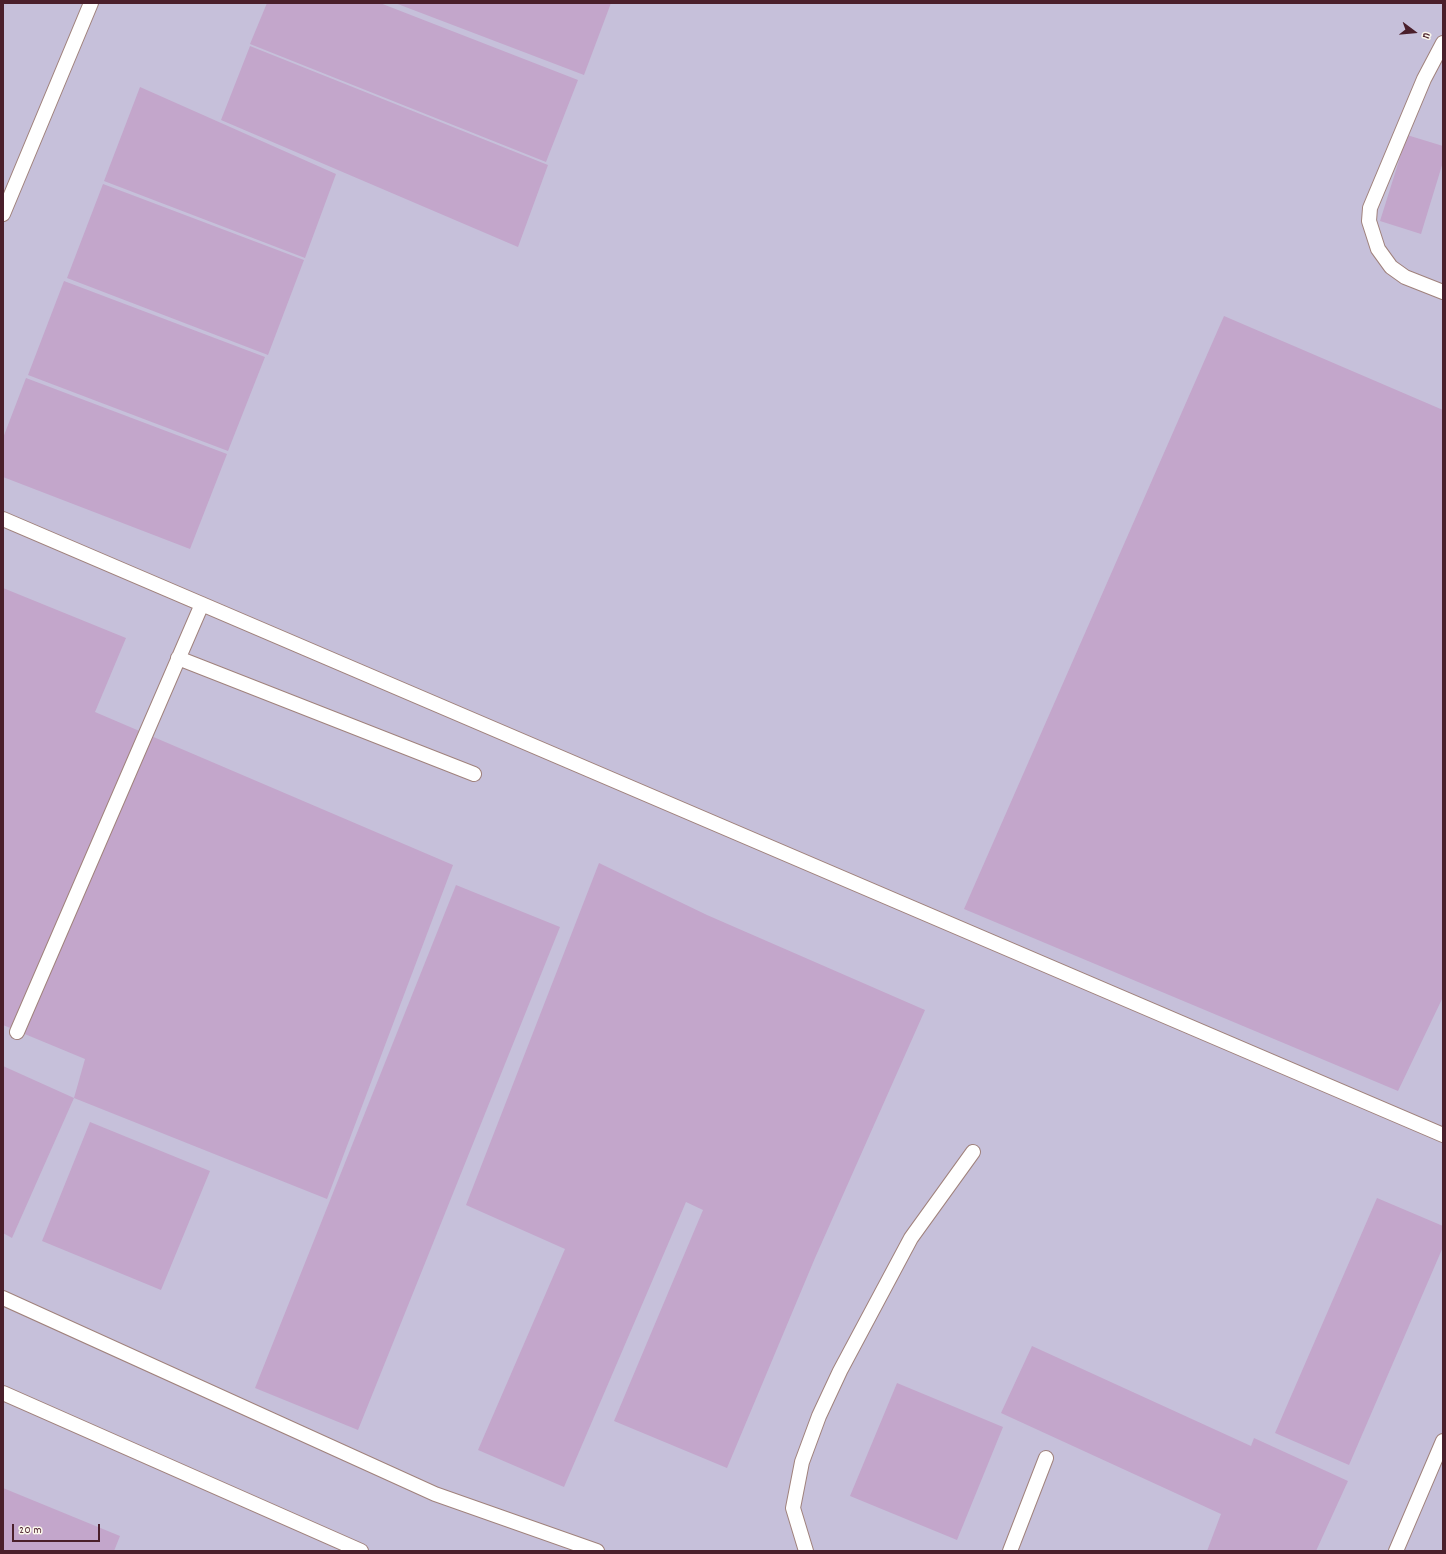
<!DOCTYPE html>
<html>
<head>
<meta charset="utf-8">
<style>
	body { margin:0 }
	#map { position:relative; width:1446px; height:1554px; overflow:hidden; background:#f5e6ce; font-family:Dekko,sans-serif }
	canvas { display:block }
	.frame { position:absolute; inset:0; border:4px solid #4a1f2b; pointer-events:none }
	.north { position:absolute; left:1394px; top:12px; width:40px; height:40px; -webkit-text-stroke:3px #fbf7ec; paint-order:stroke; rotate:106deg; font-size:11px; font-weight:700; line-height:16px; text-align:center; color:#4a1f2b }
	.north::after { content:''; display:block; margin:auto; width:14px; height:18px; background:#4a1f2b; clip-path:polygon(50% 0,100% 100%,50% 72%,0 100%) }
	.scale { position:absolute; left:12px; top:1524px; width:88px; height:18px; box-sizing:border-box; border:2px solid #4a1f2b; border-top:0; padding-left:5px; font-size:12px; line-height:14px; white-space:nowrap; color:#4a1f2b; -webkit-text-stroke:3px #fbf7ec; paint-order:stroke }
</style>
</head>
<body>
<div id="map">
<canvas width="1446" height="1554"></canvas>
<div class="frame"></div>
<div class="north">U</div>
<div class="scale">20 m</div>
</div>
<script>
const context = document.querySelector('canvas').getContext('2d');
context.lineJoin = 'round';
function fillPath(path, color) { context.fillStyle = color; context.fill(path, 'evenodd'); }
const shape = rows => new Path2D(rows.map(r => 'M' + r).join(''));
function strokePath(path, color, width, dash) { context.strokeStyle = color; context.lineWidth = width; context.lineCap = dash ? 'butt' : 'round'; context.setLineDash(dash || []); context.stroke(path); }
const industrial = shape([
	[3,3,1443,3,1443,1551,3,1551]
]);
const building = shape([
	[267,3,380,3,578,80,546,162,250,44],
	[395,3,611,3,584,75],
	[250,46,548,165,518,247,221,120],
	[140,87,336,174,305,258,104,181],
	[1407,135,1443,146,1443,162,1421,234,1380,221],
	[103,184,304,260,268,355,67,278],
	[64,281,265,357,228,451,28,375],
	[1224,316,1443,410,1443,997,1398,1091,964,909],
	[26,378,227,454,190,549,3,477,3,438],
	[3,588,126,638,95,712,453,865,327,1199,74,1098,85,1059,3,1025],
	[599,863,707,915,925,1010,815,1258,727,1468,614,1421,703,1210,686,1202,564,1487,478,1450,565,1249,466,1205],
	[456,885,560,927,358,1430,255,1388],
	[3,1066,74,1098,12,1238,3,1233],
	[90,1122,210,1171,161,1290,42,1241],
	[1377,1198,1443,1226,1443,1247,1349,1465,1275,1433],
	[1032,1346,1251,1446,1254,1438,1348,1481,1316,1551,1207,1551,1221,1514,1001,1413],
	[897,1383,1003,1427,957,1540,850,1496],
	[3,1488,120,1536,114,1551,3,1551]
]);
const service = shape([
	[1443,43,1424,79,1370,208,1369,221,1378,249,1391,267,1405,277,1443,292],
	[3,214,91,3],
	[3,519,1443,1135],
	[178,658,474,774],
	[17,1032,202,604],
	[3,1298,435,1494,597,1551],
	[3,1393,361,1551],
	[806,1551,793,1508,802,1462,819,1416,840,1371,911,1238,973,1152],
	[1010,1551,1046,1458],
	[1396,1551,1443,1441]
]);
fillPath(industrial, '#c6c0da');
fillPath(building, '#c3a6cb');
strokePath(service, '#a0827c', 16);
strokePath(service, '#fff', 14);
</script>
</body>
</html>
